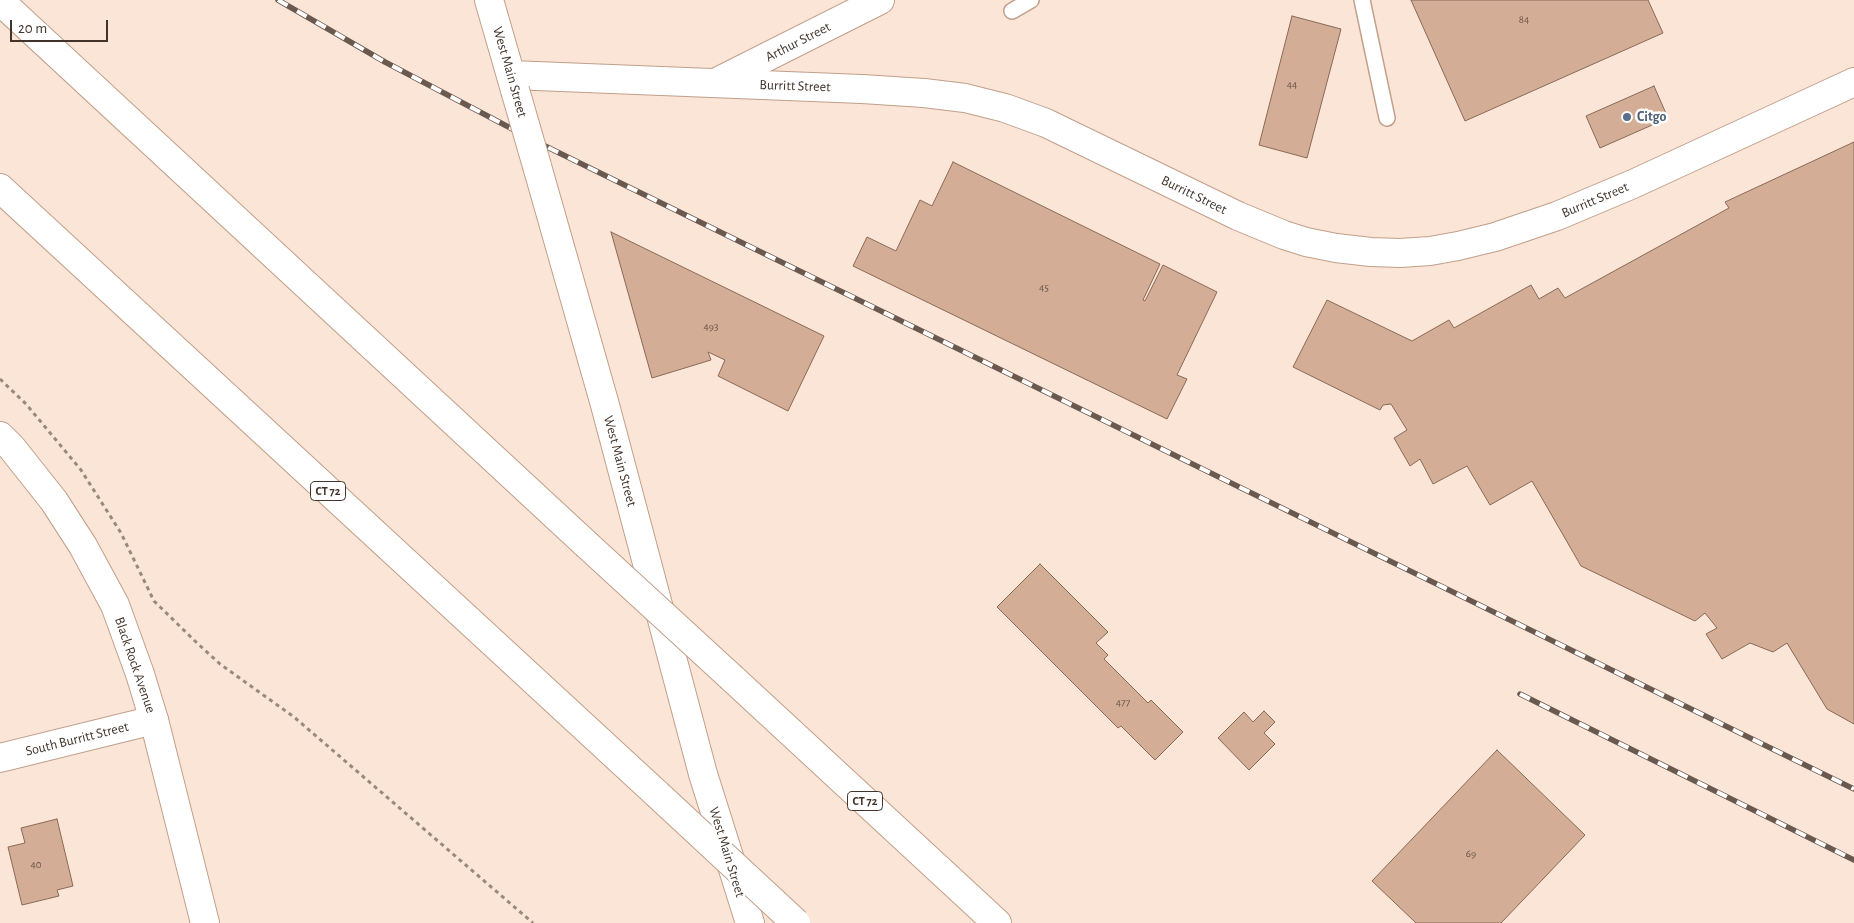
<!DOCTYPE html>
<html>
<head>
<meta charset="utf-8">
<style>
	body { margin:0 }
	#map { position:relative; width:1854px; height:923px; overflow:hidden; background:#fbe5d7; font-family:"Alegreya Sans",sans-serif }
	canvas { display:block }
	.scale { position:absolute; left:10px; top:20px; width:98px; height:22px; box-sizing:border-box; border:2px solid #42342b; border-top:0; padding-left:6px; font-size:15px; line-height:18px; white-space:nowrap; color:#42342b; -webkit-text-stroke:4px #fff; paint-order:stroke }
</style>
</head>
<body>
<div id="map">
<canvas width="1854" height="923"></canvas>
<div class="scale">20 m</div>
</div>
<script>
const context = document.querySelector('canvas').getContext('2d');
context.lineJoin = 'round';
function fillPath(path, color) { context.fillStyle = color; context.fill(path, 'evenodd'); }
const shape = rows => new Path2D(rows.map(r => 'M' + r).join(''));
function strokePath(path, color, width, dash) { context.strokeStyle = color; context.lineWidth = width; context.lineCap = dash ? 'butt' : 'round'; context.setLineDash(dash || []); context.stroke(path); }
function drawText(font, color, halo, rows, align = 'center') {
  context.font = font + ' "Alegreya Sans",sans-serif'; context.lineWidth = 5; context.setLineDash([]); context.textBaseline = 'middle'; context.strokeStyle = halo; context.fillStyle = color; for (const [text, x, y, turn = 0] of rows) {
    context.save(); context.translate(x, y); context.rotate((+turn || 0) * Math.PI / 180); context.textAlign = isNaN(turn) ? turn : align; if (halo) context.strokeText(text, 0, 0); context.fillText(text, 0, 0); context.restore();
  }
}
const building = shape([
	[1411,0,1648,0,1663,33,1465,121,1411,0],
	[1292,16,1341,29,1307,158,1259,145,1292,16],
	[1654,86,1668,118,1600,148,1586,116,1654,86],
	[1854,142,1854,724,1827,709,1787,643,1773,652,1750,643,1722,659,1706,634,1717,628,1705,613,1695,621,1581,566,1532,481,1490,505,1467,466,1433,484,1420,459,1410,466,1394,438,1407,430,1391,404,1383,405,1380,410,1293,367,1327,300,1412,341,1449,320,1454,328,1531,285,1539,299,1558,288,1565,298,1729,208,1725,202,1854,142],
	[953,162,1160,264,1143,300,1145,301,1163,265,1217,292,1177,375,1187,379,1167,419,853,266,867,237,896,251,920,200,932,206,953,162],
	[611,232,824,336,788,411,718,376,725,360,708,352,711,360,652,378,611,232],
	[1040,564,1108,632,1096,643,1108,655,1104,659,1148,703,1151,700,1183,732,1155,760,1121,726,1118,728,997,607,1040,564],
	[1264,711,1275,722,1264,733,1275,744,1249,770,1218,738,1244,712,1253,722,1264,711],
	[1497,750,1585,835,1501,923,1416,923,1372,881,1497,750],
	[57,819,73,886,57,890,59,896,22,905,8,847,25,843,21,828,57,819]
]);
const path = shape([
	[0,379,26,404,81,470,121,533,154,601,197,643,220,664,294,717,533,923]
]);
const lane = shape([
	[1362,0,1387,118],
	[1012,11,1031,0]
]);
const street = shape([
	[715,83,880,0],
	[0,758,154,720]
]);
const secondary = shape([
	[489,0,515,90],
	[511,75,862,89,924,93,965,98,1005,108,1046,123,1238,216,1284,235,1306,242,1336,248,1371,252,1400,253,1430,251,1458,246,1495,237,1557,216,1633,184,1854,82],
	[537,166,605,405,703,774,750,923],
	[0,436,12,448,54,501,83,546,115,605,140,674,154,720,205,923]
]);
const highway = shape([
	[0,1,586,544],
	[0,188,657,794],
	[732,678,997,923]
]);
const rail = shape([
	[278,0,385,62,537,142,1854,789],
	[1520,694,1854,860]
]);
const secondaryBridge = shape([
	[515,90,537,166]
]);
const highwayBridge = shape([
	[586,544,732,678],
	[657,794,796,923]
]);
const markers = [
	[1627,117,5,"#5c6f8a"]
];
const numberNames = [
	["84",1524,20],
	["44",1292,85],
	["45",1044,288],
	["493",711,327],
	["477",1123,703],
	["69",1471,854],
	["40",36,865]
];
const shields = [
	[328,491,35],
	[865,801,35]
];
const shieldNames = [
	["CT 72",328,491],
	["CT 72",865,801]
];
const streetNames = [
	["Arthur Street",798,42,-27],
	["West Main Street",510,72,74],
	["Burritt Street",795,86,2],
	["Burritt Street",1194,195,26],
	["Burritt Street",1595,200,-23],
	["West Main Street",620,461,75],
	["Black Rock Avenue",135,665,71],
	["South Burritt Street",77,739,-14],
	["West Main Street",727,852,73]
];
const serviceNames = [
	["Citgo",1637,117]
];
fillPath(building, '#d3ad95');
strokePath(building, '#896956', 1);
strokePath(lane, '#c19f8a', 18);
strokePath(street, '#c19f8a', 30);
strokePath(secondary, '#c19f8a', 30);
strokePath(highway, '#c19f8a', 30);
strokePath(path, '#9a887d', 3, [4, 4]);
strokePath(lane, '#fff', 15);
strokePath(street, '#fff', 28);
strokePath(secondary, '#fff', 28);
strokePath(highway, '#fff', 28);
strokePath(rail, '#69594f', 5.5);
strokePath(rail, '#fff', 4, [11]);
strokePath(secondaryBridge, '#c19f8a', 30, []);
strokePath(highwayBridge, '#c19f8a', 30, []);
strokePath(secondaryBridge, '#fff', 28);
strokePath(highwayBridge, '#fff', 28);
for (const [x, y, r, color] of markers) { const dot = new Path2D(); dot.arc(x, y, r, 0, 2 * Math.PI); context.fillStyle = color; context.fill(dot); strokePath(dot, '#fff', 2); }
drawText('11px', '#665246', null, numberNames);
for (const [x, y, w] of shields) { const box = new Path2D(); box.roundRect(x - w / 2, y - 9.5, w, 19, 4); context.fillStyle = '#fff'; context.fill(box); strokePath(box, '#42342b', 1); }
drawText('bold 12px', '#42342b', null, shieldNames);
drawText('14px', '#42342b', '#fff', streetNames);
drawText('bold 14px', '#4e5e75', '#fff', serviceNames, 'left');
</script>
</body>
</html>
